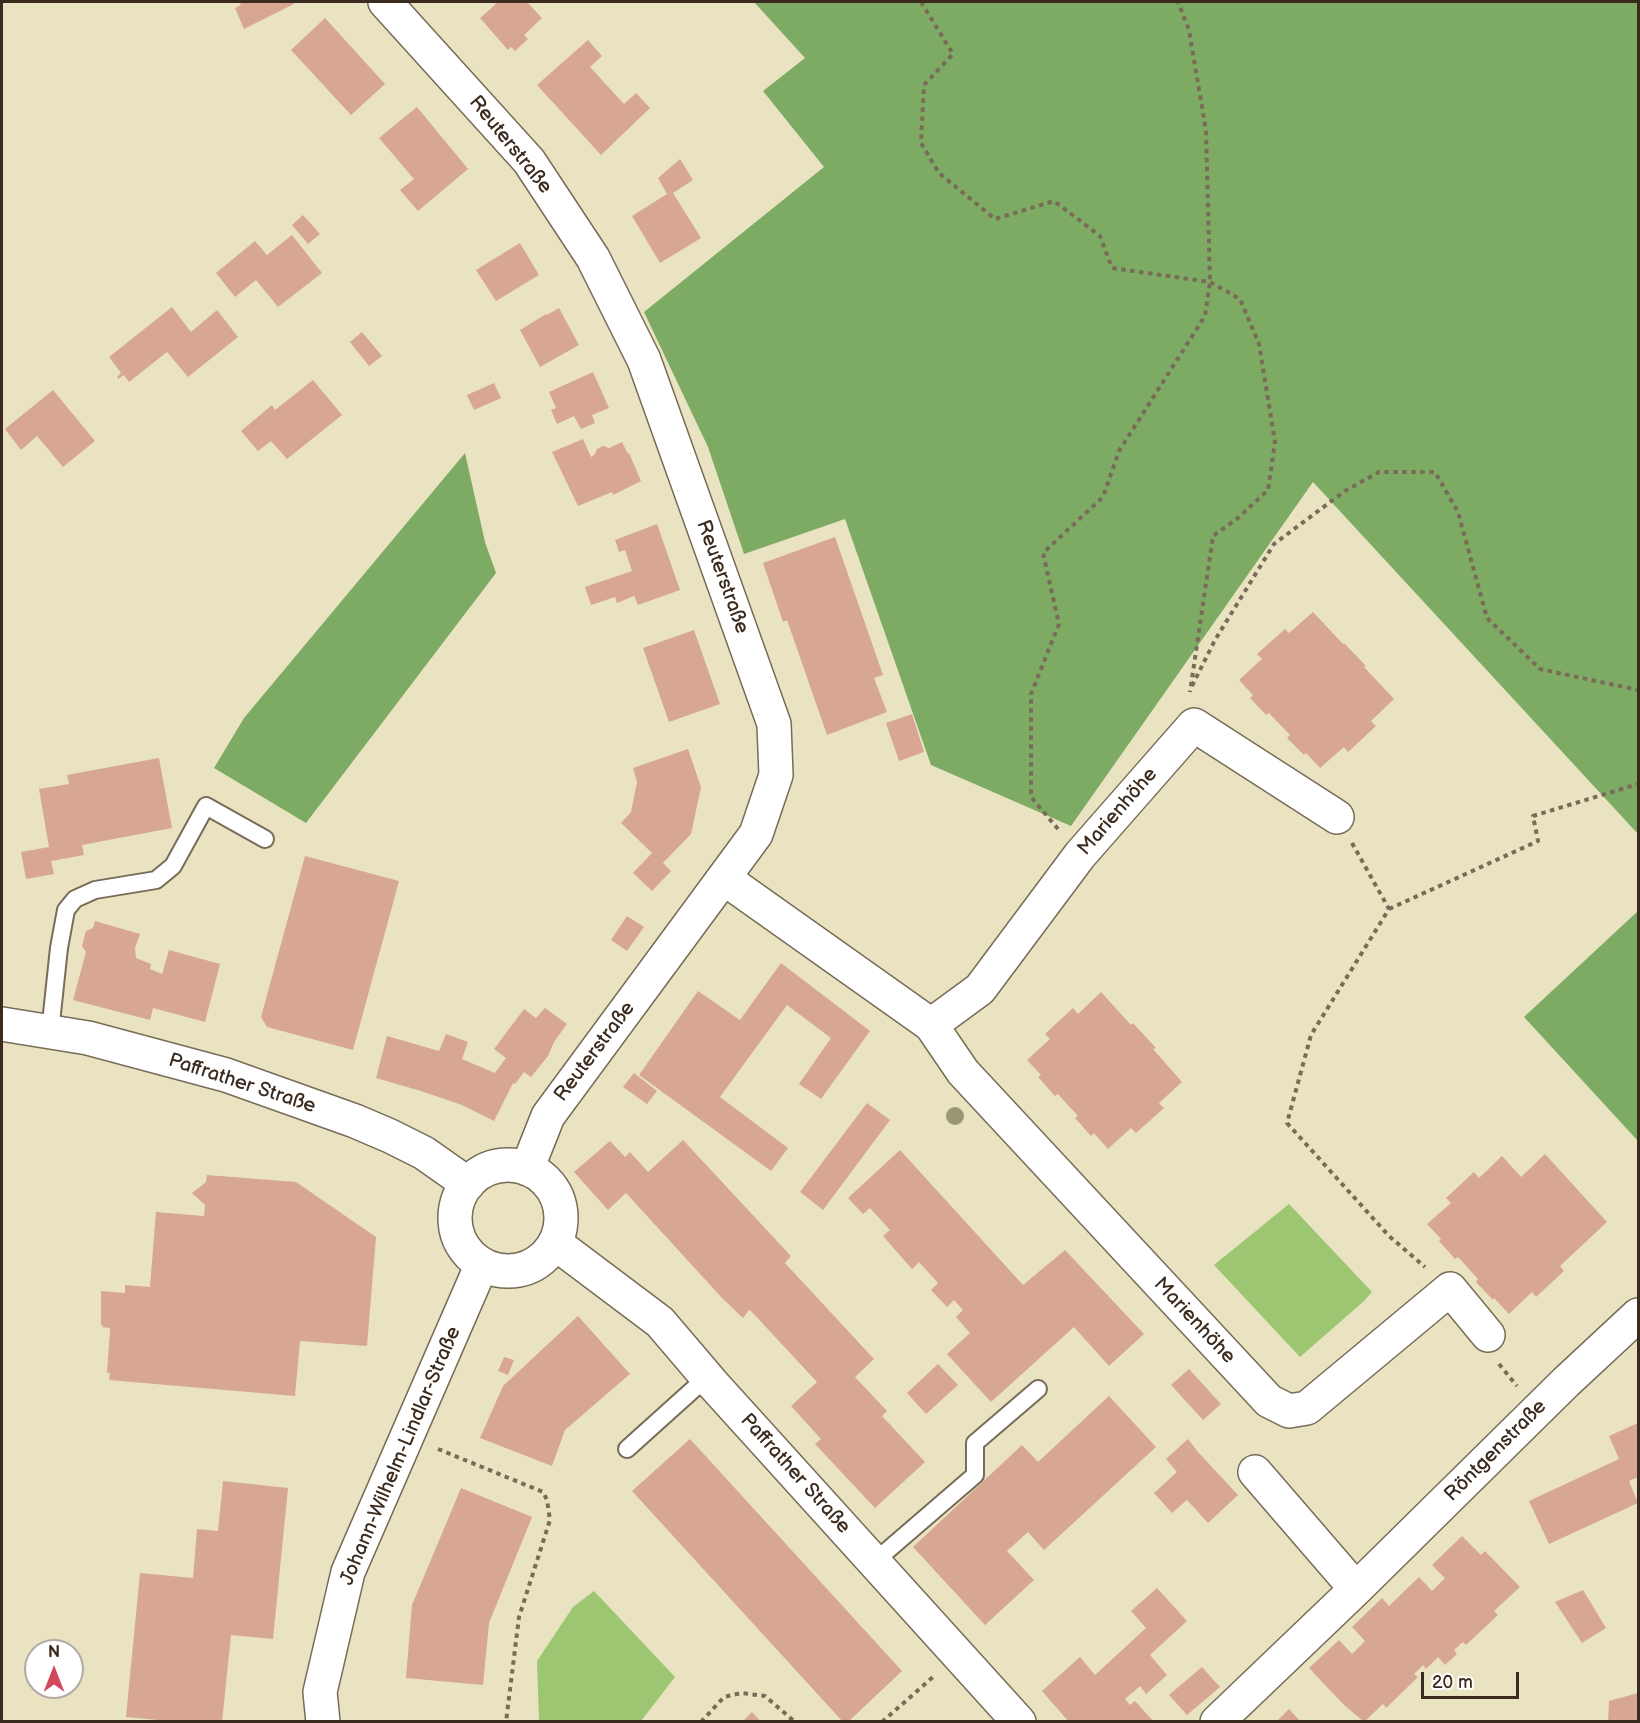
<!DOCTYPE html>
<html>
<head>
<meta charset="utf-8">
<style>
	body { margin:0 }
	#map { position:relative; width:1640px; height:1723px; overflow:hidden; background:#e9e3c2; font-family:"Balsamiq Sans",sans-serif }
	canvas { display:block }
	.frame { position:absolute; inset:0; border:3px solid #3b2a1e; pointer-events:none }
	.north { position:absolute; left:24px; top:1639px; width:60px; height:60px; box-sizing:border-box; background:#fff; border:2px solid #b1aaa5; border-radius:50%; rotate:0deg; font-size:16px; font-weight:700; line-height:24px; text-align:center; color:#3b2a1e }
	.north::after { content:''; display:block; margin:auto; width:21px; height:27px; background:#d1495b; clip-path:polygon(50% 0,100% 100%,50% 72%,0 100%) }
	.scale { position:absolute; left:1421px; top:1672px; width:98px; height:27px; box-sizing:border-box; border:3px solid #3b2a1e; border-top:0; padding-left:8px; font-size:18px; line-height:21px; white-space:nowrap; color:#3b2a1e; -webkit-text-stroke:4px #fff; paint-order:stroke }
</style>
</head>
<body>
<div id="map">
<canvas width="1640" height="1723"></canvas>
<div class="frame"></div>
<div class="north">N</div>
<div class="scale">20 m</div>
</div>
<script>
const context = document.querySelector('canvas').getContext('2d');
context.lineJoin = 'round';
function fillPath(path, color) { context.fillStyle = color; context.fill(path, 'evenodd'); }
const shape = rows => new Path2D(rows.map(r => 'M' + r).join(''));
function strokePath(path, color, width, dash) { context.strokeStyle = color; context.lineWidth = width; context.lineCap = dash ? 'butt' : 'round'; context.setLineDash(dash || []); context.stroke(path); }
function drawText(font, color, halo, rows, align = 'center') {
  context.font = font + ' "Balsamiq Sans",sans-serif'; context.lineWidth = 4.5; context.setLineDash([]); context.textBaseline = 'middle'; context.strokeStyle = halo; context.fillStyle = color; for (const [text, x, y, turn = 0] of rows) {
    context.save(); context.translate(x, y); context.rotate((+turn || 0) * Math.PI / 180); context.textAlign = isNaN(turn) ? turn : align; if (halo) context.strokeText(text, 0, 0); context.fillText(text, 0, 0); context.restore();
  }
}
const green = shape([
	[1289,1204,1372,1292,1364,1301,1300,1357,1214,1265],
	[594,1591,675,1677,641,1721,539,1721,537,1661,573,1607]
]);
const forest = shape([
	[754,2,1638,2,1638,834,1313,482,1071,826,931,765,845,519,744,554,708,447,644,312,824,167,763,91,805,58],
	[465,453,485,542,496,573,306,823,214,768,244,718],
	[1638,911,1638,1141,1524,1017]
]);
const building = shape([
	[239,2,293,2,294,4,244,29,235,8,241,5],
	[498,2,527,2,542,18,524,35,528,39,515,51,511,47,508,50,480,18],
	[325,18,385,84,351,115,291,50],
	[588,40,602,56,590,67,624,104,636,93,650,108,601,155,537,85],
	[417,107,468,169,418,211,400,190,414,179,379,138],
	[680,159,693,180,673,193,701,238,660,263,632,216,667,194,658,178],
	[303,215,320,234,308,244,292,225],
	[292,235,322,273,278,307,256,280,235,297,216,273,255,241,267,255],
	[520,243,539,275,496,301,476,270],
	[172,307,191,332,217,310,238,337,188,377,167,352,129,382,124,375,118,379,117,377,121,373,109,357],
	[559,308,579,345,540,367,520,330,546,314,547,315],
	[362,332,382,356,369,366,350,342],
	[593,372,609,408,592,415,595,423,581,429,574,416,557,424,551,410,556,408,549,392],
	[313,380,342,415,287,459,271,441,258,451,241,431,272,405,275,410],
	[494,383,501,398,474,410,467,395],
	[53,390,95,441,63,467,37,436,21,450,5,429],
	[583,439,591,457,595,454,597,449,603,446,609,448,622,442,628,454,629,453,641,481,613,495,612,492,578,506,552,452],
	[657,524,680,590,638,605,634,596,617,603,615,597,591,605,585,587,632,571,625,550,619,552,615,540],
	[835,537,883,675,874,678,887,712,827,735,787,620,783,622,763,563],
	[1313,612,1343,644,1344,643,1366,666,1364,667,1394,699,1371,721,1376,726,1348,752,1344,747,1320,768,1306,753,1304,755,1287,738,1290,735,1269,713,1266,715,1250,698,1253,695,1239,680,1262,659,1257,654,1285,629,1289,633],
	[694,630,720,704,669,722,643,648],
	[912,714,924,752,899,761,886,723],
	[688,749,701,787,691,834,663,863,671,871,652,891,633,873,652,853,621,823,631,812,637,782,633,768],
	[159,758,172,828,82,845,84,855,51,861,54,874,26,879,21,852,49,847,39,789,69,784,67,775],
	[305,856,399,881,353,1050,267,1027,261,1017],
	[627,916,644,927,627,951,611,940],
	[95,921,140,934,135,948,136,958,151,964,150,969,162,974,169,950,220,964,205,1022,153,1008,150,1020,73,1000,86,952,82,946,86,931,93,928],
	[781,963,870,1031,821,1099,799,1084,831,1038,787,1005,720,1097,788,1148,771,1171,639,1075,698,991,740,1020],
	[1101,992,1131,1025,1133,1023,1156,1048,1153,1049,1182,1082,1159,1103,1164,1108,1136,1133,1131,1128,1108,1149,1094,1133,1091,1136,1075,1118,1078,1116,1058,1094,1055,1096,1038,1077,1041,1075,1027,1060,1050,1039,1045,1034,1073,1008,1078,1014],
	[545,1008,567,1024,554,1042,548,1056,531,1077,524,1072,515,1084,513,1083,494,1121,462,1105,421,1091,376,1078,387,1036,439,1051,446,1034,468,1042,462,1059,495,1073,506,1058,494,1049,524,1009,536,1018],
	[634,1073,657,1091,647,1104,623,1087],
	[867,1103,890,1120,823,1210,800,1192],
	[683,1140,789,1254,791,1256,785,1263,874,1359,855,1377,887,1411,882,1416,925,1462,875,1508,815,1444,821,1439,791,1406,817,1382,751,1311,749,1310,743,1318,722,1298,626,1193,608,1210,574,1172,610,1141,625,1157,630,1152,648,1172],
	[900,1150,1023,1285,1065,1250,1144,1334,1109,1366,1074,1327,991,1402,947,1354,970,1333,956,1317,963,1310,954,1300,947,1307,931,1290,938,1283,919,1262,912,1269,883,1236,890,1230,870,1208,863,1214,848,1198],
	[1545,1154,1607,1222,1560,1266,1564,1271,1536,1297,1532,1292,1509,1314,1494,1298,1493,1300,1476,1282,1478,1279,1458,1257,1455,1259,1439,1241,1441,1239,1427,1224,1451,1203,1446,1198,1474,1172,1479,1178,1502,1156,1521,1177],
	[207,1175,296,1182,376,1237,367,1346,300,1341,295,1396,109,1380,110,1373,107,1373,110,1330,110,1328,102,1327,103,1325,101,1325,101,1291,125,1293,125,1285,150,1287,156,1212,204,1216,205,1205,192,1193,206,1182],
	[578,1316,630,1374,565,1430,552,1466,480,1438,503,1386],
	[504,1357,514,1360,508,1375,498,1371],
	[938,1364,958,1385,926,1414,907,1393],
	[1189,1369,1221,1404,1203,1420,1171,1385],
	[1109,1396,1156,1447,1044,1550,1028,1532,1007,1551,1034,1580,985,1625,913,1547,1022,1445,1038,1462],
	[1638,1423,1638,1477,1629,1481,1638,1503,1549,1544,1529,1501,1619,1459,1609,1436],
	[690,1439,902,1671,848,1722,843,1722,632,1491],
	[1188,1439,1198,1452,1238,1495,1208,1523,1187,1500,1172,1513,1154,1493,1177,1472,1166,1459],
	[223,1481,288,1488,273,1639,231,1635,222,1722,179,1722,126,1717,140,1573,193,1578,197,1529,218,1531],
	[461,1488,532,1517,489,1623,483,1685,406,1678,412,1605],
	[1462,1536,1481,1555,1485,1551,1520,1587,1494,1611,1498,1615,1466,1645,1463,1642,1454,1650,1457,1654,1445,1665,1438,1657,1426,1669,1423,1665,1414,1674,1418,1677,1386,1708,1383,1704,1364,1722,1343,1704,1309,1668,1339,1640,1352,1654,1365,1641,1352,1627,1382,1598,1389,1606,1419,1577,1432,1591,1445,1578,1432,1565],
	[1157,1588,1187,1621,1150,1655,1167,1675,1146,1694,1140,1686,1125,1699,1130,1705,1135,1701,1154,1722,1069,1722,1042,1691,1080,1657,1095,1675,1146,1628,1131,1611],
	[1583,1590,1606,1628,1582,1643,1555,1602],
	[1202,1667,1220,1687,1187,1715,1169,1695],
	[1638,1693,1638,1722,1608,1722,1609,1701],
	[1289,1709,1301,1722,1276,1722],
	[752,1712,761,1722,742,1722]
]);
const path = shape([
	[921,2,953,54,924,85,921,143,939,173,995,219,1054,201,1100,236,1112,268,1210,282,1240,299,1259,344,1275,442,1268,490,1238,518,1213,536,1190,692],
	[1192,686,1215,640,1274,544,1345,491,1379,472,1435,472,1458,512,1487,618,1540,669,1638,690],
	[1058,829,1031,797,1031,694,1059,624,1043,553,1103,497,1119,451,1205,316,1210,282,1206,131,1189,30,1178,2],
	[1352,843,1389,909,1311,1035,1287,1123,1389,1236,1425,1267],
	[1389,909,1538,841,1533,816,1638,784],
	[1499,1364,1517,1386],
	[438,1449,543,1492,547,1500,550,1520,519,1617,506,1722],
	[701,1722,724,1697,741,1693,765,1696,795,1722],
	[882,1722,933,1677]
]);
const service = shape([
	[50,1032,59,948,66,910,75,899,95,890,156,880,173,866,206,806,265,839],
	[627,1449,707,1377],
	[874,1562,975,1475,975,1443,1038,1389]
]);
const minor = shape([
	[725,879,931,1025,980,989,1080,855,1194,725,1337,817],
	[931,1025,963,1072,1269,1401,1289,1411,1307,1408,1450,1289,1488,1335],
	[555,1243,660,1322,712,1383,1019,1722],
	[1255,1472,1356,1589],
	[1217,1722,1356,1589,1566,1382,1638,1315]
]);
const tertiary = shape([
	[385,2,529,161,593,258,644,360,774,724,776,775,756,834,548,1116,527,1169],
	[2,1024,88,1038,226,1075,355,1121,390,1136,424,1153,468,1184],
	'455 1218a53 53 0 1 1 106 0a53 53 0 1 1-106 0Z',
	[323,1722,320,1692,348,1572,482,1264]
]);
const trees = [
	[955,1116]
];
const streetNames = [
	["Reuterstraße",510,145,51],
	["Reuterstraße",722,577,70],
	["Marienhöhe",1118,812,-49],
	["Reuterstraße",595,1052,-53],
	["Paffrather Straße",242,1084,18],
	["Marienhöhe",1194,1321,47],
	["Röntgenstraße",1496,1451,-45],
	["Johann-Wilhelm-Lindlar-Straße",401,1456,-67],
	["Paffrather Straße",795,1474,48]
];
fillPath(green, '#9dc672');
fillPath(forest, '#7eab64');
fillPath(building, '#d7a794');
strokePath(service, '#786b57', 20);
strokePath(minor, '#786b57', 36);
strokePath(tertiary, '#786b57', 36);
strokePath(path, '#786b57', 4, [4.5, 4.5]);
strokePath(service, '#fff', 16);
strokePath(minor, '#fff', 33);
strokePath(tertiary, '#fff', 33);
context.fillStyle = '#999776';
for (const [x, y] of trees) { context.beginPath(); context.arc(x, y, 9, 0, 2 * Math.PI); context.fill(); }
drawText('20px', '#3b2a1e', '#fff', streetNames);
</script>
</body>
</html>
